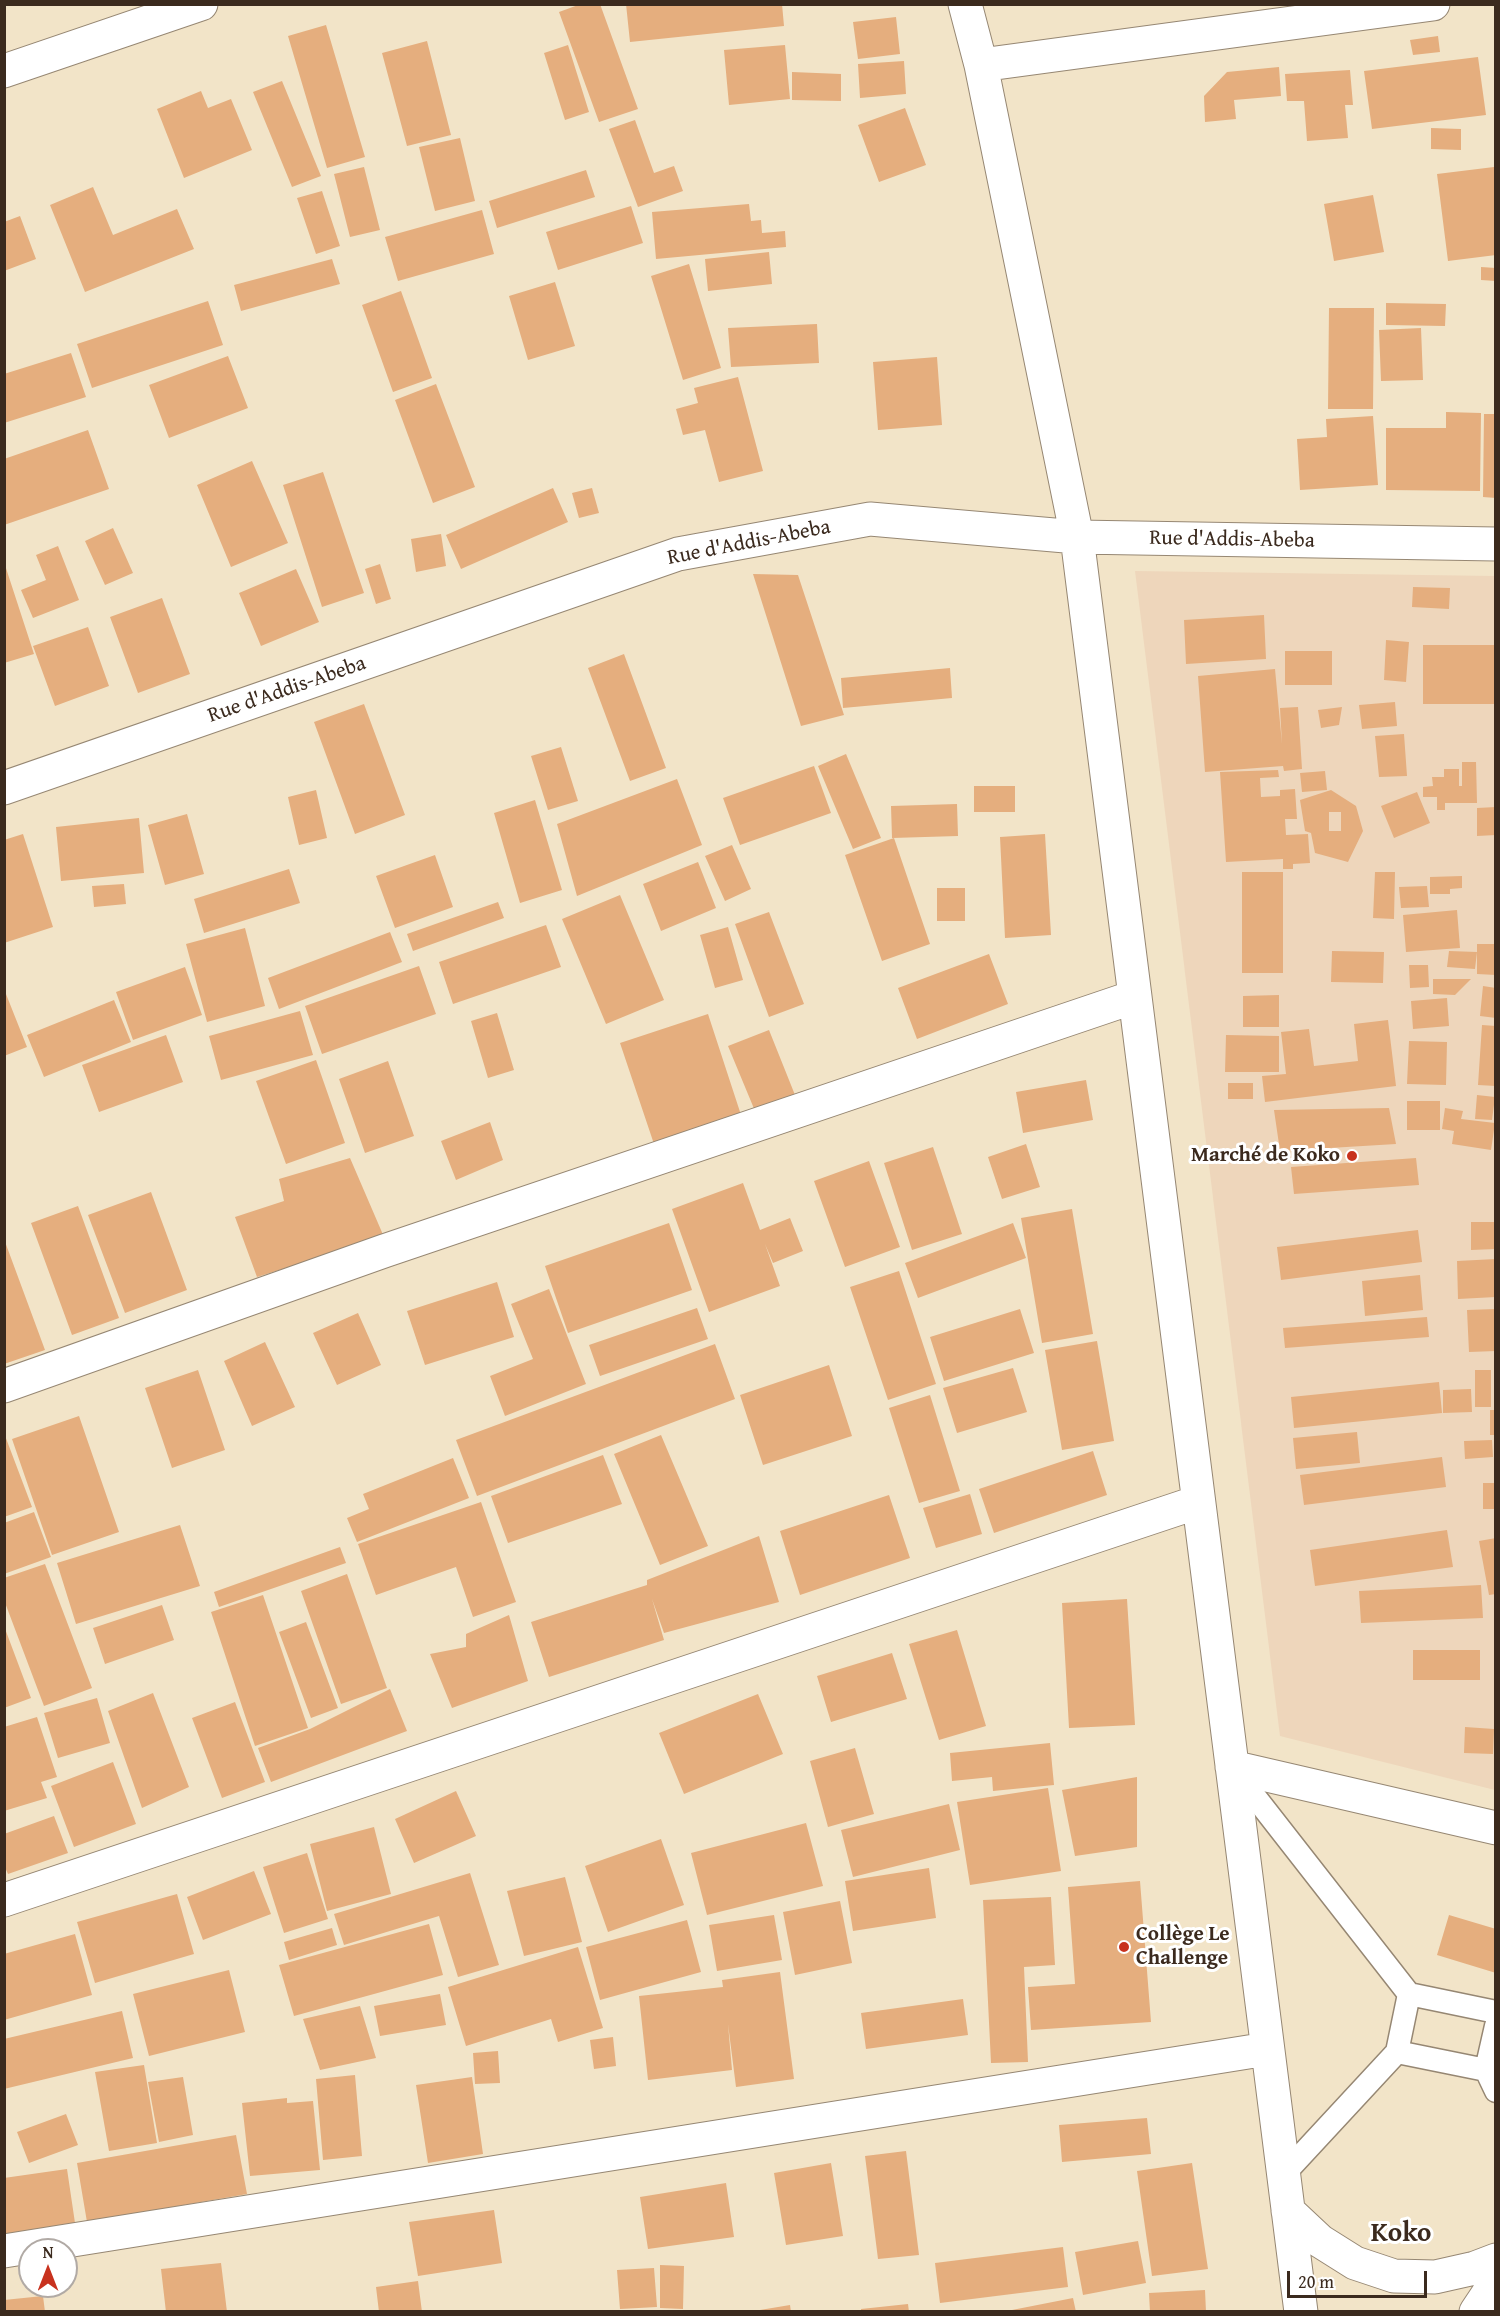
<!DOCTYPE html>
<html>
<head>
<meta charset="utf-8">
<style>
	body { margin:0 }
	#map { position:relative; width:1500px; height:2316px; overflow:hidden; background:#f2e4c8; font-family:"Gentium Book Plus",serif }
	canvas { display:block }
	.frame { position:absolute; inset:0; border:6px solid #3b2a1e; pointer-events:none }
	.north { position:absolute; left:18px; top:2238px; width:60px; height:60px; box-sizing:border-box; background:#fff; border:2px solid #b1aaa5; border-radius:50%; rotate:0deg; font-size:16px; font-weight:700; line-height:24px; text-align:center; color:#3b2a1e }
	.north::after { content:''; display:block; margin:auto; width:21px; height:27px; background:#c8321e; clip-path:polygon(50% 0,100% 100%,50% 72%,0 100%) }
	.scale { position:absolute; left:1287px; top:2271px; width:140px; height:27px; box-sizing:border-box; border:3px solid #3b2a1e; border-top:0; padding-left:8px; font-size:18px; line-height:21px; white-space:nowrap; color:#3b2a1e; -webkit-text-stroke:4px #fff; paint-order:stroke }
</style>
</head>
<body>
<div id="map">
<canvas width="1500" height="2316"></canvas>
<div class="frame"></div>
<div class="north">N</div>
<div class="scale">20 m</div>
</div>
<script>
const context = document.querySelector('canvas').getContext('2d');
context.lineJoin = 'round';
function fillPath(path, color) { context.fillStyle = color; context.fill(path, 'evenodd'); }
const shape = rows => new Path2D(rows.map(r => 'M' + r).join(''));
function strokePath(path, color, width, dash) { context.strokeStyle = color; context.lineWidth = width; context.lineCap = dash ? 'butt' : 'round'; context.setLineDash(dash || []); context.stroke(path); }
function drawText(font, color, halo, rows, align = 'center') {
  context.font = font + ' "Gentium Book Plus",serif'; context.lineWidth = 6; context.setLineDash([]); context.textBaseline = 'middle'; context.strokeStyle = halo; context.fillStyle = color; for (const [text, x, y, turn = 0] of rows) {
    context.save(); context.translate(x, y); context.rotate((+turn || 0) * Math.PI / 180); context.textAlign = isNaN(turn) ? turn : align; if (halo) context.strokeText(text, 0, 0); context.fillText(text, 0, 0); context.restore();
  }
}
const built = shape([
	[1135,571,1495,576,1495,1790,1280,1736]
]);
const building = shape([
	[581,4,600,4,638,109,599,122,559,12],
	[626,4,782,4,784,26,630,42],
	[896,17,900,54,858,59,853,22],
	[326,25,365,157,327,168,288,36],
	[1438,36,1440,52,1413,55,1410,40],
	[427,41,451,135,407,146,382,53],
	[568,45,589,112,565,120,544,53],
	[785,45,790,99,729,105,724,50],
	[1478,57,1486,115,1372,129,1364,71],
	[904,61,906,94,860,98,858,64],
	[1279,67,1281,96,1234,100,1236,119,1205,122,1204,96,1227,72],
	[1350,70,1353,105,1345,105,1348,138,1307,141,1304,101,1287,101,1285,74],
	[792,72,841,74,841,101,792,100],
	[282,81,321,176,292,187,253,92],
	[201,91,208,108,231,99,252,150,184,178,157,109],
	[905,108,926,165,879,182,858,125],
	[635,120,654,173,674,166,683,191,638,207,609,129],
	[1431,128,1461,129,1461,150,1431,149],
	[460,138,475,201,435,211,419,147],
	[364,167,380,230,350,237,334,174],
	[1494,167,1496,255,1448,261,1437,174],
	[586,170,595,197,497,228,489,201],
	[93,187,113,235,177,209,194,249,85,292,50,205],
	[322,191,340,246,316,254,297,198],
	[1373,195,1384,252,1334,261,1324,204],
	[749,204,751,221,761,220,762,233,785,231,786,247,656,259,652,212],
	[631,206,643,243,558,270,546,232],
	[482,210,494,254,398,281,385,237],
	[20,216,36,259,4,271,4,222],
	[769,252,772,284,708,291,705,259],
	[332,259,340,284,241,311,234,285],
	[689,264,721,368,683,380,651,276],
	[1481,267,1496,268,1496,281,1481,280],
	[555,282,575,346,528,360,509,296],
	[401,291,432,378,393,392,362,305],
	[208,301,223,345,92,388,77,344],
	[1386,303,1446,304,1445,326,1386,325],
	[1329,308,1374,308,1373,409,1328,409],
	[817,324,819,363,731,367,728,328],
	[1421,328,1423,380,1381,381,1379,330],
	[71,353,86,397,4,423,4,374],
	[228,356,248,408,169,438,149,385],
	[937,357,942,425,878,430,873,362],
	[738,377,763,471,719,482,705,430,683,435,676,409,698,403,694,388],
	[436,384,475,487,433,503,395,400],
	[1446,412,1481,413,1480,491,1386,490,1386,428,1446,428],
	[1484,414,1496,414,1496,498,1483,497],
	[1373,416,1378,485,1300,490,1297,439,1327,437,1326,419],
	[88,430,109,489,4,525,4,459],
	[252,461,288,543,231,567,197,485],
	[323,472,364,593,322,607,283,485],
	[553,488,568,522,461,569,446,535],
	[592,488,599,513,579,518,572,493],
	[113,528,133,573,105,585,85,541],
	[441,534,446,566,416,572,411,539],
	[58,546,79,600,33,618,21,590,46,580,36,555],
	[4,562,34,654,4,663],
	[380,564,391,599,376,604,365,569],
	[296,569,319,622,261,646,239,593],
	[753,574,798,575,844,715,801,726],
	[1413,587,1450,588,1449,609,1412,607],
	[162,598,190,674,138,693,110,617],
	[1264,615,1266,659,1186,664,1184,620],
	[88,627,109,686,55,706,33,646],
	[1386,640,1409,642,1406,682,1384,680],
	[1423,645,1496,645,1496,704,1423,704],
	[1285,651,1332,651,1332,685,1285,685],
	[624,654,666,768,630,781,588,668],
	[950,668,952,698,843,708,841,678],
	[1275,669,1282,744,1280,708,1298,707,1302,769,1284,771,1283,766,1205,772,1198,676],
	[1395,702,1397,726,1362,729,1359,705],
	[364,704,405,815,355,834,314,722],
	[1342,707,1339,725,1321,728,1318,710],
	[1404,734,1407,776,1379,777,1375,736],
	[561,747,578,801,548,810,531,756],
	[846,754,881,838,853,849,818,766],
	[1462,762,1476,762,1477,803,1445,803,1445,810,1437,810,1437,797,1423,797,1423,787,1433,786,1432,777,1444,777,1444,769,1459,769,1459,786,1462,786],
	[814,766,831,813,740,845,723,798],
	[1278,770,1279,777,1260,778,1261,797,1280,796,1280,790,1295,789,1297,819,1285,819,1286,835,1308,834,1310,863,1293,864,1293,869,1283,869,1283,859,1226,862,1220,772],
	[1325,771,1327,790,1302,792,1300,773],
	[677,779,702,845,577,896,557,824],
	[974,786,1015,786,1015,812,974,812],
	[316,790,327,838,299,845,288,797],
	[1331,790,1356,806,1363,831,1348,862,1315,853,1311,833,1305,831,1300,800],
	[1329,812,1341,812,1341,831,1329,831],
	[1417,792,1430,823,1394,838,1381,806],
	[535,800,562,890,520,903,494,813],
	[957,804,958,836,892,838,891,806],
	[1496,807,1496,835,1477,836,1477,808],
	[187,814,204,874,165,885,148,825],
	[139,818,144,873,61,881,56,827],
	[23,834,53,927,4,943,4,840],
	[1045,834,1051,935,1005,938,1000,837],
	[894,838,930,944,882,961,845,855],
	[732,845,751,889,725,901,705,856],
	[435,855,453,907,395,928,376,876],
	[698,862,716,908,661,931,643,884],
	[289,869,300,903,204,933,194,899],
	[1242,872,1283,872,1283,973,1242,973],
	[1375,872,1395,872,1394,919,1373,918],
	[1462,876,1462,888,1450,889,1450,894,1430,894,1430,877],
	[124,884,126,904,94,907,92,886],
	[1427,886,1429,907,1401,908,1399,887],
	[937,888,965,888,965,921,937,921],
	[620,895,664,1000,606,1024,562,919],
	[498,902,504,918,413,951,407,934],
	[1457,910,1460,948,1406,952,1403,915],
	[769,912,804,1004,769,1017,735,924],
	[546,925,561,967,453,1004,439,962],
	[728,927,743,980,715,988,700,935],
	[245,928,265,1006,207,1022,186,944],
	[390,932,402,962,279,1009,268,978],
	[1477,944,1496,944,1496,975,1477,974],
	[1332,951,1384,952,1383,983,1331,982],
	[1449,951,1477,952,1475,969,1447,967],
	[989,954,1008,1004,917,1039,898,988],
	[1409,965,1428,965,1429,987,1410,988],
	[419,966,436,1014,322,1054,305,1006],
	[185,967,202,1015,133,1040,116,992],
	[1433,979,1471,979,1455,995,1433,994],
	[1483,986,1496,988,1496,1018,1480,1016],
	[4,989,27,1047,4,1056],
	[1279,995,1279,1027,1243,1027,1243,996],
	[1447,998,1449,1026,1413,1029,1411,1001],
	[114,1000,131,1042,44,1077,27,1035],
	[300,1011,313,1055,221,1080,209,1036],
	[497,1013,514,1070,488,1078,471,1021],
	[708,1014,742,1118,655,1147,620,1043],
	[1388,1020,1396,1086,1265,1102,1262,1076,1286,1074,1281,1032,1309,1029,1314,1066,1358,1061,1354,1024],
	[1482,1025,1496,1026,1496,1086,1478,1085],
	[769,1030,795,1095,755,1111,728,1046],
	[166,1035,183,1082,99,1112,82,1065],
	[1226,1035,1279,1036,1279,1072,1225,1072],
	[1409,1041,1447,1042,1446,1085,1407,1084],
	[316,1060,345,1143,286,1164,256,1081],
	[388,1061,414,1136,365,1153,339,1079],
	[1086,1080,1093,1120,1023,1133,1016,1092],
	[1228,1083,1253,1083,1253,1099,1228,1099],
	[1477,1095,1495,1097,1492,1120,1475,1119],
	[1407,1101,1440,1101,1440,1130,1407,1130],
	[1389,1108,1396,1144,1280,1151,1274,1110],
	[1445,1108,1463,1111,1461,1119,1495,1123,1491,1150,1452,1144,1454,1131,1442,1129],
	[490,1122,503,1160,456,1180,441,1141],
	[1026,1144,1040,1187,1002,1199,988,1157],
	[933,1147,962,1234,912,1250,884,1163],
	[350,1158,384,1237,257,1277,235,1217,284,1201,279,1179],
	[1416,1158,1419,1185,1294,1194,1291,1167],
	[869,1161,900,1247,845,1267,814,1181],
	[743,1183,760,1230,790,1218,803,1251,773,1263,765,1244,780,1286,709,1312,672,1209],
	[151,1192,187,1290,125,1313,88,1215],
	[78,1206,119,1318,72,1335,31,1223],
	[1072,1209,1093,1334,1042,1343,1021,1218],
	[1471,1222,1496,1222,1496,1249,1471,1250],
	[669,1223,692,1290,568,1333,545,1266],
	[1013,1223,1026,1258,918,1298,905,1263],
	[1418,1230,1422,1262,1281,1280,1277,1247],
	[4,1239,45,1350,4,1364],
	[1496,1259,1496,1297,1458,1299,1457,1261],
	[899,1271,936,1384,888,1400,850,1287],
	[1420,1275,1423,1310,1365,1316,1362,1281],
	[497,1282,514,1337,425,1365,407,1311],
	[549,1289,586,1384,505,1416,490,1376,533,1359,511,1304],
	[697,1308,708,1339,600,1376,589,1345],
	[1020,1309,1034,1353,944,1381,930,1337],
	[1496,1309,1496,1351,1469,1352,1467,1310],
	[358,1313,381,1365,337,1385,313,1333],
	[1427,1317,1429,1337,1285,1348,1283,1328],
	[1097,1341,1114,1441,1062,1450,1045,1350],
	[265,1342,295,1407,252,1426,224,1361],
	[715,1344,735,1399,477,1496,456,1440],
	[829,1365,852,1436,763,1465,740,1395],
	[1013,1368,1027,1412,957,1433,943,1388],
	[198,1370,225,1450,172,1468,145,1388],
	[1475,1370,1491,1370,1491,1407,1475,1407],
	[1439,1382,1442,1413,1294,1428,1291,1397],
	[1471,1389,1472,1412,1443,1413,1443,1390],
	[930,1395,960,1491,919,1503,889,1408],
	[1490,1410,1496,1410,1496,1435,1490,1435],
	[79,1416,119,1532,52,1555,12,1439],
	[1357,1432,1360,1463,1296,1469,1293,1438],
	[4,1433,32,1507,4,1517],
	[661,1435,708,1546,660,1565,614,1454],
	[1492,1440,1493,1457,1465,1459,1464,1441],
	[1093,1451,1107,1495,994,1533,979,1489],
	[603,1455,622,1504,508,1543,491,1496],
	[1442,1457,1446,1487,1304,1505,1300,1475],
	[453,1458,469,1498,357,1542,347,1518,369,1509,363,1494],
	[1483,1483,1496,1483,1496,1509,1483,1509],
	[970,1494,982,1534,936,1548,923,1508],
	[889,1495,910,1558,800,1595,780,1531],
	[481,1502,516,1602,473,1617,456,1567,376,1595,358,1544],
	[34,1512,51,1557,4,1574,4,1523],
	[180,1525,200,1586,76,1624,57,1563],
	[1447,1530,1453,1567,1315,1586,1310,1550],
	[759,1536,779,1602,664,1633,652,1599,664,1640,549,1677,531,1622,647,1585,647,1580],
	[1496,1538,1496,1594,1489,1595,1479,1541],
	[340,1547,346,1563,219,1607,214,1592],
	[45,1564,92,1688,44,1706,4,1600,4,1578],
	[347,1574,387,1688,341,1704,301,1591],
	[1481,1585,1483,1618,1361,1623,1359,1591],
	[263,1595,308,1728,255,1746,211,1612],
	[1127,1599,1135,1725,1069,1728,1062,1603],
	[162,1605,174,1640,105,1664,93,1628],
	[509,1615,528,1681,452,1708,430,1654,466,1647,466,1634],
	[306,1622,338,1708,311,1718,279,1632],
	[4,1626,31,1698,4,1708],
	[957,1630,986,1726,939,1740,909,1644],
	[1413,1650,1480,1650,1480,1680,1413,1680],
	[892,1653,907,1699,831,1722,817,1676],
	[390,1689,407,1731,271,1782,258,1748,310,1729],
	[153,1693,189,1787,142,1808,108,1711],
	[758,1694,783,1754,684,1794,659,1733],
	[97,1698,110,1743,58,1758,44,1713],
	[235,1702,265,1782,222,1798,192,1718],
	[37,1717,57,1777,41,1782,47,1798,4,1811,4,1727],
	[1465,1727,1494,1729,1493,1754,1464,1753],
	[1050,1743,1054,1785,993,1791,992,1777,952,1781,950,1753],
	[855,1748,874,1814,828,1827,810,1761],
	[113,1762,136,1824,74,1847,51,1786],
	[1137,1777,1137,1847,1075,1856,1062,1790],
	[1048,1788,1061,1871,970,1885,957,1802],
	[456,1791,476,1836,414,1863,395,1819],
	[949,1804,960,1850,853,1877,841,1830],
	[54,1816,68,1853,8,1874,4,1865,4,1834],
	[806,1823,823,1886,707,1915,691,1853],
	[374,1827,391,1894,327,1911,310,1844],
	[661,1839,684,1905,608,1932,585,1866],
	[307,1853,328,1919,284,1933,263,1867],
	[929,1868,936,1918,853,1931,845,1881],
	[254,1871,271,1914,203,1940,187,1897],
	[470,1873,499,1965,458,1977,439,1916,344,1945,334,1914],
	[565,1877,582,1942,524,1956,507,1891],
	[1140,1881,1151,2022,1031,2030,1028,1987,1075,1984,1068,1887],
	[177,1894,194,1954,95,1983,77,1922],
	[1051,1897,1055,1965,1024,1967,1028,2062,991,2063,983,1900],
	[840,1901,852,1963,795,1975,783,1912],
	[774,1915,782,1960,717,1971,709,1925],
	[1449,1915,1496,1929,1496,1973,1437,1955],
	[687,1920,701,1972,600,2000,586,1947],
	[429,1924,443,1975,294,2016,279,1965],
	[332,1928,337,1945,289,1960,284,1942],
	[75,1934,92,1995,4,2020,4,1954],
	[578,1947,603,2028,558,2042,551,2019,466,2046,448,1987],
	[229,1970,245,2032,149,2056,133,1994],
	[780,1972,794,2079,736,2087,728,2024,732,2070,648,2080,639,1996,723,1987,722,1980],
	[440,1994,446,2025,380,2036,374,2006],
	[963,1999,968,2035,866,2049,861,2013],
	[360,2006,376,2058,320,2070,303,2019],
	[122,2011,133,2058,4,2089,4,2039],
	[613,2037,616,2066,594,2069,590,2040],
	[498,2051,500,2083,475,2084,473,2053],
	[144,2065,157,2143,109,2151,95,2072],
	[355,2075,362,2156,323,2160,316,2079],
	[183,2077,193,2135,159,2142,148,2082],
	[472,2077,483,2154,428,2163,416,2085],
	[287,2098,287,2103,313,2101,320,2170,250,2176,242,2103],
	[66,2114,78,2145,29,2163,17,2132],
	[1147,2118,1151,2154,1062,2162,1059,2125],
	[236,2135,247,2194,87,2222,77,2163],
	[906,2151,919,2255,878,2259,865,2156],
	[831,2163,843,2236,786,2245,774,2173],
	[1192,2163,1208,2269,1152,2276,1137,2171],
	[67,2169,75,2223,4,2234,4,2178],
	[726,2183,734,2237,648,2249,640,2197],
	[494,2210,502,2263,418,2276,409,2222],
	[1138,2241,1146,2283,1083,2295,1075,2252],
	[1063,2247,1068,2287,940,2303,935,2263],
	[221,2263,227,2312,166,2312,161,2269],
	[660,2265,684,2266,683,2309,660,2308],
	[654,2268,657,2307,620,2309,617,2270],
	[418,2281,422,2312,379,2312,376,2287],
	[1205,2290,1206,2312,1150,2312,1149,2293],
	[43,2296,45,2312,4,2312,4,2300],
	[1073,2298,1076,2312,1012,2312,1012,2310],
	[908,2304,909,2312,861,2312,861,2309],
	[790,2305,791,2312,760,2312,760,2310]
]);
const lane = shape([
	[1234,1770,1409,1994,1397,2052,1283,2175],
	[1409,1994,1496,2012],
	[1496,2026,1486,2070,1496,2091],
	[1397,2052,1486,2070]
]);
const street = shape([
	[965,4,981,65,1077,537,1301,2312],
	[981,65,1433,4],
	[4,71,201,4],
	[4,788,678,554,870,519,1077,537,1496,544],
	[4,1386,384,1251,1134,997],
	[1232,1767,1496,1828],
	[4,1900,1198,1502],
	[1288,2211,1320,2241,1355,2263,1394,2276,1435,2277,1475,2268,1496,2260],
	[4,2251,1267,2049],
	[1476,2312,1496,2282]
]);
const markers = [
	[1352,1156,6,"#c8321e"],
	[1124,1947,6,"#c8321e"]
];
const streetNames = [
	["Rue d'Addis-Abeba",1232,540,1],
	["Rue d'Addis-Abeba",749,543,-11],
	["Rue d'Addis-Abeba",287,690,-19]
];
const poiNames = [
	["Marché de Koko",1340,1156],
	["Collège Le",1136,1935,"left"],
	["Challenge",1136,1959,"left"]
];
const districtNames = [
	["Koko",1401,2234]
];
fillPath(built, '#eed6bb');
fillPath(building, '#e5ae7e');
strokePath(lane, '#968773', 25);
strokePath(street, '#968773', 35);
strokePath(lane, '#fff', 22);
strokePath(street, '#fff', 33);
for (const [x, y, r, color] of markers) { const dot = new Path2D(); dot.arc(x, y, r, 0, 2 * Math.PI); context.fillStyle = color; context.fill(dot); strokePath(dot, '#fff', 2); }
drawText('21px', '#3b2a1e', '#fff', streetNames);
drawText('bold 21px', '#3b2a1e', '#fff', poiNames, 'right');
drawText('bold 27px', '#3b2a1e', '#fff', districtNames);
</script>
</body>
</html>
